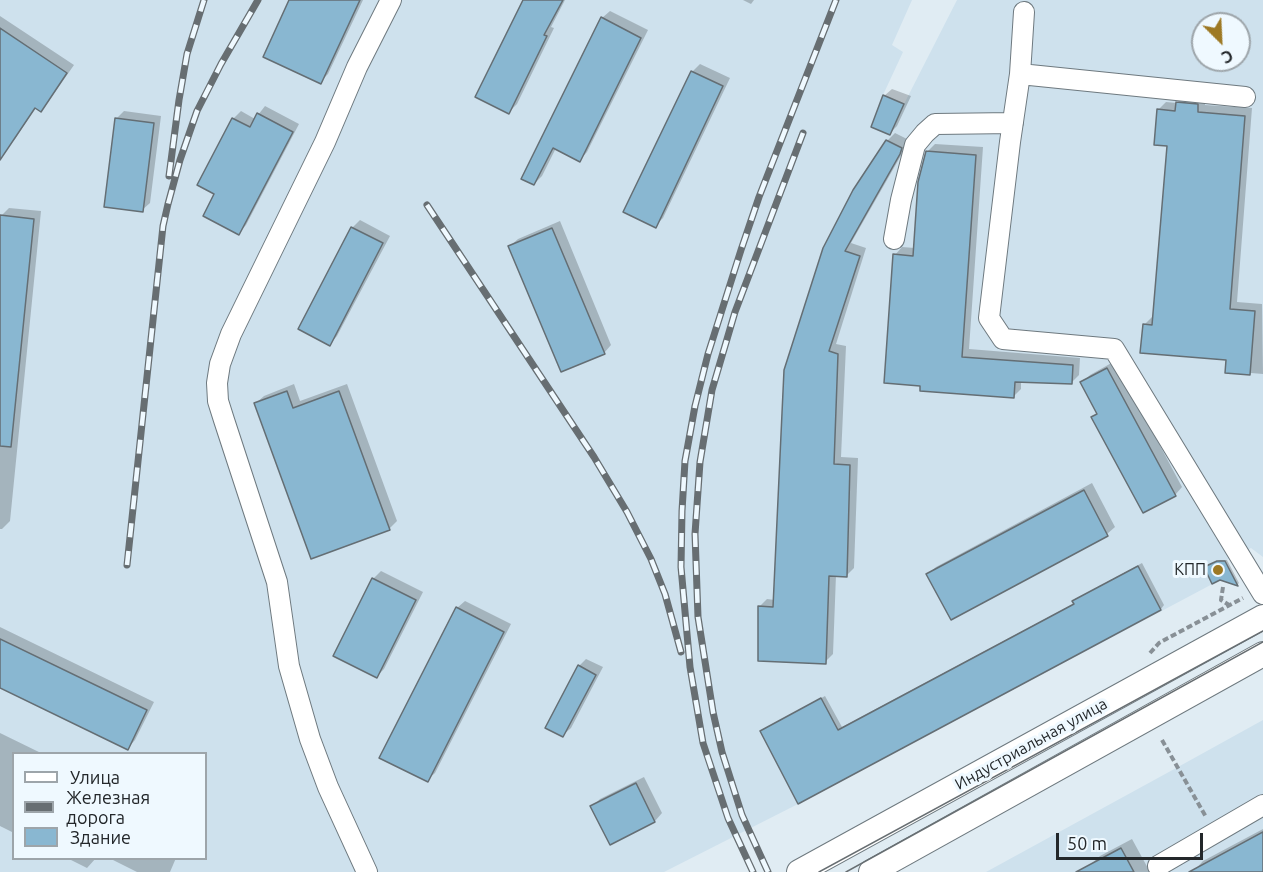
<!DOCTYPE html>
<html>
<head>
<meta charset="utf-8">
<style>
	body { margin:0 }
	#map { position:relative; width:1263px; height:872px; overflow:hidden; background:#e0ecf3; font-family:Ubuntu,sans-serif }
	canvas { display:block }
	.legend { position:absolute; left:12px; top:752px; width:195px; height:108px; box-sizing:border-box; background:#eff9ff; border:2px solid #9da5aa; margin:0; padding:8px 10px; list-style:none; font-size:18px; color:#23272a }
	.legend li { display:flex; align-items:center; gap:12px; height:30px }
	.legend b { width:30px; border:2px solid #9da5aa }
	.north { position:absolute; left:1191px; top:12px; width:60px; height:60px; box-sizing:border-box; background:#eff9ff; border:2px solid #9da5aa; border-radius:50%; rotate:156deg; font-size:16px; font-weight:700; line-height:24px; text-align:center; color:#23272a }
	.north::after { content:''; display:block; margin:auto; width:21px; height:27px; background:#9d7924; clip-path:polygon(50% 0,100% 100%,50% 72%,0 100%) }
	.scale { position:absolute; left:1056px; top:833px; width:147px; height:27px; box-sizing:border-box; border:3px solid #23272a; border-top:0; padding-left:8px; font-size:18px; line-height:21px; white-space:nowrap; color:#23272a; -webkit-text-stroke:4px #eff9ff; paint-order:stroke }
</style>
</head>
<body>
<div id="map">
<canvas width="1263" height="872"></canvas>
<ul class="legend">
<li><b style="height:8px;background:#fff"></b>Улица</li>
<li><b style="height:8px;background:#676e72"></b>Железная дорога</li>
<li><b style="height:16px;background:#89b7d1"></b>Здание</li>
</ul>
<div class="north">С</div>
<div class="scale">50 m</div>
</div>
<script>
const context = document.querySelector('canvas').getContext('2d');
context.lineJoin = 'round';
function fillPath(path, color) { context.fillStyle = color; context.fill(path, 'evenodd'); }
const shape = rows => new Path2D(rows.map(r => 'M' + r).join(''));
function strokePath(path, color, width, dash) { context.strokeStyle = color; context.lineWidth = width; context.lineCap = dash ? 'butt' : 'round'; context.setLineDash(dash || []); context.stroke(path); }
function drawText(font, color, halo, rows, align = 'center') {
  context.font = font + ' Ubuntu,sans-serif'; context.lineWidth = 6; context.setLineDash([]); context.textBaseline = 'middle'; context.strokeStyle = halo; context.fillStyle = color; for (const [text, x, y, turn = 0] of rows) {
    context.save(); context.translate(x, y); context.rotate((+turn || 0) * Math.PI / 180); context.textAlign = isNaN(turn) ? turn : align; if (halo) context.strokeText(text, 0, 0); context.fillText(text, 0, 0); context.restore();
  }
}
const built = shape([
	[0,0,912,0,892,45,903,52,883,95,904,104,957,0,1263,0,1263,557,1251,548,1225,561,1220,580,798,804,664,872,0,872],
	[1203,24,1239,24,1239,60,1203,60],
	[14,754,206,754,206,858,14,858],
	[1263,720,1263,872,986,872,1178,767]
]);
const shadow = shape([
	[291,0,363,0,328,74,320,82],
	[524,0,565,0,551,27,554,28,517,104,509,112],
	[743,0,754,0,751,4],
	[610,11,648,30,587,152,580,160,556,148,542,176,534,184,602,18],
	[0,16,74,65,48,102,41,110,36,107,15,139,7,147,0,142],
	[700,64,730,78,663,218,655,226,625,212,692,72],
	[892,89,911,96,897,126,889,134,884,96],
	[1185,95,1205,97,1205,105,1252,108,1237,302,1262,304,1263,374,1227,371,1228,358,1144,325,1152,317,1154,317,1169,144,1158,110,1166,102,1177,103],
	[265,106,299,124,246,225,239,233,217,193,233,119,241,111,255,119],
	[124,111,161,116,150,203,142,210,116,119],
	[895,133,909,140,907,145,851,243,866,248,836,344,846,346,841,457,858,458,854,568,846,576,836,575,833,654,825,662,759,607,767,599,775,600,785,370,887,141],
	[935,144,983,147,969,349,1080,358,1079,375,1071,383,1021,381,1021,389,1013,397,921,389,895,255,902,247,915,248,927,152],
	[9,208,41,211,10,521,2,529,0,529,0,226,1,216],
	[360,220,390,236,337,336,330,344,352,228],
	[560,221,611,345,604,353,510,246,518,239],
	[1115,361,1182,487,1175,495,1093,417,1098,412,1082,383,1090,375],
	[294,384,300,401,347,384,397,521,389,529,256,403,264,396],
	[1092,483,1115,527,1107,534,951,618,928,574,936,567],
	[1220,560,1227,560,1239,583,1238,584,1220,578,1208,565],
	[1142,563,1164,605,1161,609,799,802,766,728,825,696,842,727,1075,603,1074,601,1078,598],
	[381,571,423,592,384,669,377,676,335,655,373,579],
	[465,601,511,624,435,773,427,780,457,608],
	[0,627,154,702,135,740,128,748,0,686],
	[586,659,603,667,571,728,563,735,579,666],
	[0,733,43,754,14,754,14,833,0,826],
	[644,777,662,813,655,821,610,843,592,807,600,799],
	[1263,829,1263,872,1193,872,1203,861],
	[1132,839,1150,872,1092,872,1089,866,1100,856],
	[67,858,96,858,87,868],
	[109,858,176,858,170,872,137,872]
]);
const building = shape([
	[289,0,360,0,321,84,263,57,289,0],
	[523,0,563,0,544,35,547,36,509,114,475,97,523,0],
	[601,17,641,38,580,162,553,148,534,185,521,179,601,17],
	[0,28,67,73,41,112,35,108,0,160,0,28],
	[691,71,723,86,656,228,623,212,691,71],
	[883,95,904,104,890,135,871,127,883,95],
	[1176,102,1198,104,1198,112,1245,116,1230,309,1255,311,1250,375,1225,373,1226,360,1140,353,1143,324,1152,325,1167,146,1154,145,1157,109,1175,111,1176,102],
	[257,113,293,132,239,235,203,216,214,194,197,185,232,118,250,127,257,113],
	[115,118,154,123,143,212,104,207,115,118],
	[886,140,902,148,900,154,845,251,860,256,829,351,838,354,834,464,850,465,847,577,829,576,826,664,758,661,758,606,773,607,784,370,823,248,853,190,886,140],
	[926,151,976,155,962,357,1073,365,1072,384,1015,382,1014,398,920,391,920,386,884,383,893,254,913,256,918,182,926,151],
	[0,215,34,219,11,447,0,446,0,215],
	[351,227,383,243,330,346,298,329,351,227],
	[552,228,605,354,561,372,508,246,552,228],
	[1107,368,1176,496,1143,513,1091,417,1097,414,1080,382,1107,368],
	[287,391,293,408,339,391,390,530,311,559,254,403,287,391],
	[1084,490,1108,536,951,620,926,574,1084,490],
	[1217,561,1225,561,1238,586,1220,580,1212,584,1204,567,1217,561],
	[1138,566,1161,610,798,804,760,731,821,698,838,730,1074,604,1072,601,1138,566],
	[372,578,416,600,377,678,333,656,372,578],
	[456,607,504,632,428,782,379,758,456,607],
	[0,639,147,710,128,750,0,688,0,639],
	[578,665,596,675,563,737,545,728,578,665],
	[636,783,655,822,610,845,590,806,636,783],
	[1263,832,1263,872,1189,872,1263,832],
	[1121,848,1134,872,1076,872,1121,848]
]);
const path = shape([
	[1223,587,1221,600,1229,605],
	[1150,653,1159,643,1168,638,1243,598],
	[1162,740,1206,817]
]);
const minor = shape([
	[1024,12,1020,74,1010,142,989,318,1003,339,1114,349,1263,594],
	[1020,74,1245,97],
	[894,239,901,200,915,145,925,133,935,124,1013,123],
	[1158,866,1263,805],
	[367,872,328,787,310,739,289,666,277,582,224,420,218,401,217,383,220,364,231,334,325,142,357,67,391,0]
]);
const major = shape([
	[799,872,1263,617],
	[871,872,1263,654]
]);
const tram = shape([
	[819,872,1263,631],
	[846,872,1263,642]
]);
const rail = shape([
	[169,176,179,100,187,54,204,0],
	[427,205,594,457,627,512,651,559,665,594,681,652],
	[127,565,163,226,168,204,180,160,197,111,221,64,258,0],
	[753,872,728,818,703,743,690,667,681,567,682,511,685,461,695,406,708,354,741,250,759,197,836,0],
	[768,872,742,815,722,752,713,712,698,617,695,534,700,462,712,390,735,312,803,133]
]);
const markers = [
	[1218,570,6,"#9d7924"]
];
const poiNames = [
	["КПП",1206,570]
];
const streetNames = [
	["Индустриальная улица",1031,744,-29]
];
fillPath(built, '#cee1ed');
fillPath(shadow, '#0003');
fillPath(building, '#89b7d1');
strokePath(building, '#646e74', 1.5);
strokePath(minor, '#6e797f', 22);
strokePath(major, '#6e797f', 26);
strokePath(path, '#889096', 4, [6, 3]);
strokePath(minor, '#fff', 20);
strokePath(major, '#fff', 24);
strokePath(tram, '#676e72', 1.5);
strokePath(rail, '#676e72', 7);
strokePath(rail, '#eff9ff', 4.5, [14]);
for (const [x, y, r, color] of markers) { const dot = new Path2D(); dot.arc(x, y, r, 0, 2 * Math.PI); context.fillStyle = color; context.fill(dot); strokePath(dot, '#eff9ff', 2); }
drawText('16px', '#23272a', '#eff9ff', poiNames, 'right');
drawText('16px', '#23272a', '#eff9ff', streetNames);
</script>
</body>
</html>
